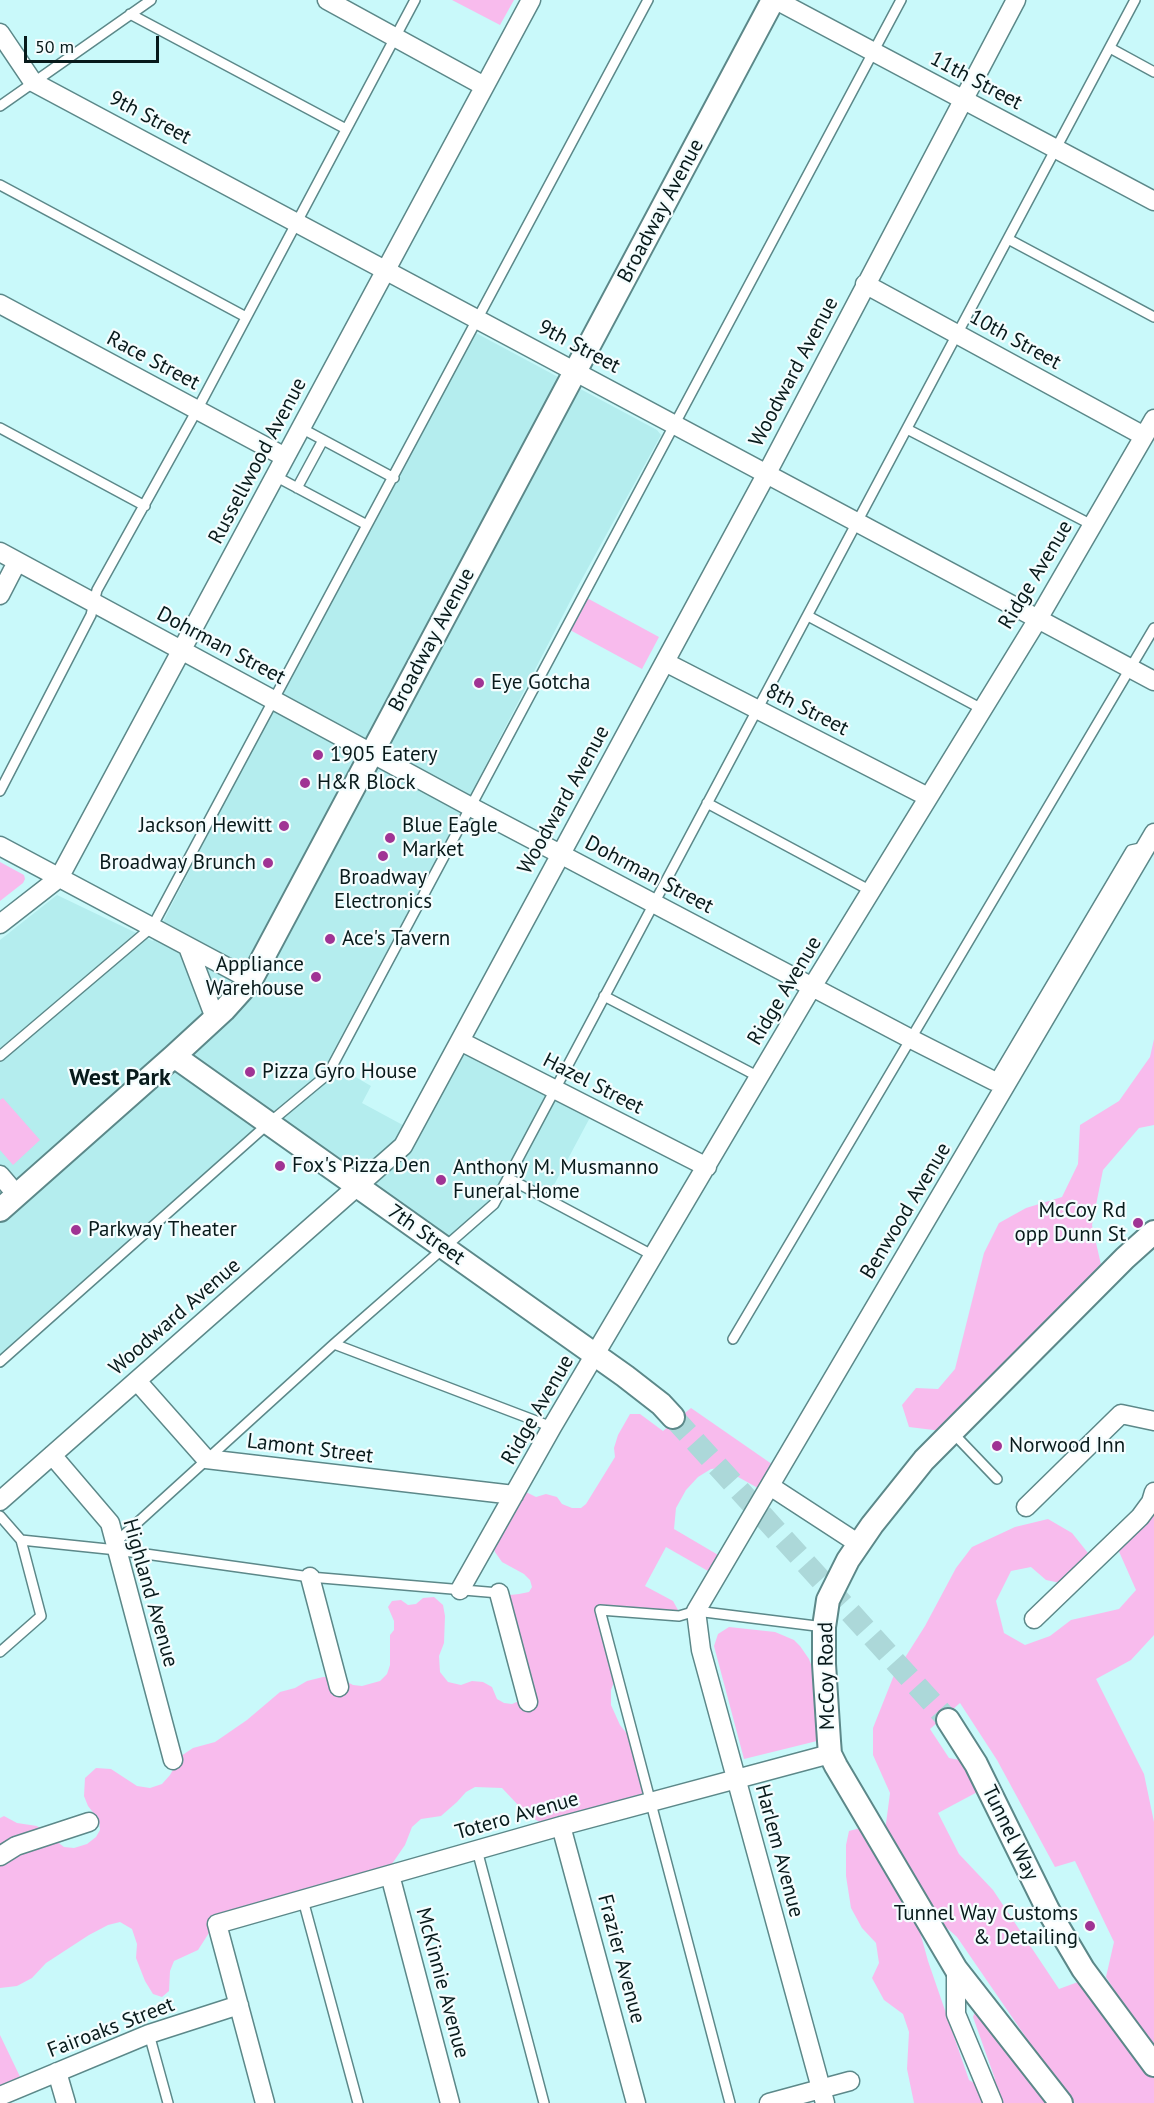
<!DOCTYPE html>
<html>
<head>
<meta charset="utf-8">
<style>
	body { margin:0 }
	#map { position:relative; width:1154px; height:2103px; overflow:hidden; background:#c9f9fa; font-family:"PT Sans",sans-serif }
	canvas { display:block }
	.scale { position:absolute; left:24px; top:36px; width:135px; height:27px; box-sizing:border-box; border:3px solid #081a1b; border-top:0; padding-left:8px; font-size:18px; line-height:21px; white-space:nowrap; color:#081a1b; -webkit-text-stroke:4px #f4fdfe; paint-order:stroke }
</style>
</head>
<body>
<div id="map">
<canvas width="1154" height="2103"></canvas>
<div class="scale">50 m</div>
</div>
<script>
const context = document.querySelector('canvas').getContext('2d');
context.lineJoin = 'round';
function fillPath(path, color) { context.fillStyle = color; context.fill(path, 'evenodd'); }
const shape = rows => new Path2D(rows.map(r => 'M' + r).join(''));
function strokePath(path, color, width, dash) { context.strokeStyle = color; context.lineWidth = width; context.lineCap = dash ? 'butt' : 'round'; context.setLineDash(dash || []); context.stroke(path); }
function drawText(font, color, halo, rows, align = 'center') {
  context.font = font + ' "PT Sans",sans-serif'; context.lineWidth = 4.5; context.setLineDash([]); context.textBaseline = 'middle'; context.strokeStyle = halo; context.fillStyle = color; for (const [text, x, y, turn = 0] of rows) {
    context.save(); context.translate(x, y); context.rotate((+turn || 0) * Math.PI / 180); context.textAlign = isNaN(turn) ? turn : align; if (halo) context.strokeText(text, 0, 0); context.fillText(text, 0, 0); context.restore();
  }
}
const built = shape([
	[474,332,657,430,661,435,577,588,472,792,328,1061,371,1086,362,1103,412,1130,460,1041,594,1110,547,1198,508,1178,494,1204,445,1248,268,1123,0,1362,0,940,57,895,153,941,264,726]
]);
const green = shape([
	[452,0,514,0,500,25],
	[587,598,659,637,642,669,570,630],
	[0,862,24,875,25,879,23,883,0,901],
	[1154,1039,1154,1125,1139,1128,1103,1170,1092,1225,1104,1278,950,1432,909,1427,902,1405,916,1388,938,1389,955,1369,984,1253,999,1223,1026,1208,1062,1197,1078,1164,1080,1125,1119,1101,1150,1057],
	[3,1098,40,1140,13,1165,0,1150,0,1100],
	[691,1408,779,1469,765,1492,722,1468,711,1469,698,1477,686,1490,676,1508,674,1529,725,1559,715,1575,666,1547,645,1586,673,1601,678,1610,676,1612,609,1609,607,1618,615,1679,611,1690,611,1705,620,1725,632,1740,649,1802,550,1827,536,1820,518,1805,502,1788,475,1787,466,1792,457,1802,441,1816,421,1819,412,1827,405,1845,385,1874,216,1922,198,1950,174,1961,170,1971,169,1991,162,1997,153,1994,145,1981,136,1958,137,1944,132,1929,120,1922,108,1925,89,1935,46,1963,32,1978,17,1986,0,1988,0,1818,4,1816,17,1823,37,1826,64,1847,74,1848,87,1844,96,1837,100,1830,99,1820,88,1806,84,1796,85,1778,96,1768,111,1769,137,1786,150,1788,162,1784,170,1775,181,1756,193,1748,215,1742,247,1720,280,1692,295,1688,307,1681,323,1677,340,1678,353,1685,362,1686,380,1681,387,1674,390,1665,390,1635,394,1630,394,1621,388,1607,392,1601,401,1600,408,1605,416,1604,423,1598,434,1597,443,1605,445,1616,444,1643,439,1656,440,1672,448,1682,461,1685,472,1681,483,1682,492,1687,497,1699,504,1703,512,1704,519,1701,502,1596,519,1594,529,1592,532,1587,530,1580,524,1574,502,1562,495,1552,492,1537,520,1489,536,1497,546,1494,557,1497,562,1504,572,1508,581,1508,586,1504,615,1457,614,1448,618,1435,630,1414,640,1414,663,1431],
	[1154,1510,1154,1635,1131,1660,1096,1679,1144,1774,1154,1822,1154,2052,1106,1977,1114,1942,1075,1861,1055,1867,997,1760,960,1703,930,1729,949,1758,970,1762,983,1789,938,1813,959,1854,993,1890,1059,1989,1086,1979,1154,2072,1154,2103,1071,2103,957,1937,920,1904,884,1839,890,1793,873,1755,873,1728,894,1675,925,1626,956,1568,972,1547,1015,1527,1048,1519,1072,1533,1092,1558,1065,1584,1046,1580,1031,1567,1011,1571,996,1601,1004,1633,1025,1645,1050,1636,1071,1620,1119,1609,1136,1590,1117,1547],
	[729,1627,775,1632,794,1640,800,1646,809,1659,814,1673,817,1741,744,1759,714,1646,718,1634],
	[864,1827,917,1908,920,1932,928,1961,969,2080,981,2087,995,2079,973,2017,978,2003,1062,2103,914,2103,907,2069,909,2032,903,2014,884,2000,872,1978,879,1963,876,1943,862,1928,851,1908,846,1876,846,1845,849,1831],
	[0,2035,24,2085,0,2097]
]);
const tertiaryTunnel = shape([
	[673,1417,948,1720]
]);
const service = shape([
	[130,14,346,129],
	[1110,48,1154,72],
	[0,106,151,0],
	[0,185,246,317],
	[1008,239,1154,317],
	[0,428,145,506],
	[301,428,394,478],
	[907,429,1092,525],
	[275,476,367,525],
	[297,488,323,440],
	[808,616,982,709],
	[0,791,91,615,97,590,197,410,415,0],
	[707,803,871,891],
	[604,996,759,1077],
	[0,1056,152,927,648,0],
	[994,1081,1131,850,1145,847],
	[508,1178,654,1256],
	[733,1339,1154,628],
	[334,1344,552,1427],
	[0,1362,269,1123,328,1074,901,0],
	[952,1432,997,1479],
	[0,1516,21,1540,117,1550,310,1577,499,1593],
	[115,1543,334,1344,494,1204,1135,0],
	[0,1652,41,1616,21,1540],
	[477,1850,544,2103],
	[303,1900,358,2103],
	[149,2034,168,2103],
	[730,2103,600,1610,679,1616,696,1611,824,1627]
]);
const minor = shape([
	[327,0,484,86],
	[776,0,1154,201],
	[0,33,33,82,1154,681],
	[865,284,1144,436],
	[0,304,285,457],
	[0,552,471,807,911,1039,994,1081],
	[0,595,17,562],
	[665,662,928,797],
	[0,846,251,980],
	[0,924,59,878,531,0],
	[188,947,215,1018],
	[460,1041,707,1167],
	[0,1175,17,1195],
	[137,1381,206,1459,514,1495],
	[52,1455,110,1523,173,1760],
	[770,1486,859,1544],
	[0,1501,403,1146,767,473,1016,0],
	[1026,1507,1121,1414,1154,1421],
	[310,1577,339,1687],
	[460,1590,552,1427,812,987,1038,619,1154,419],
	[499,1593,528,1702],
	[1034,1619,1140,1517,1151,1502,1154,1492],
	[561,1826,636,2103],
	[0,1856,16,1846,89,1822],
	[390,1875,450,2103],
	[956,1969,956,2014,993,2103],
	[57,2072,66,2103],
	[0,2096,149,2034,239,2005],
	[265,2103,217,1924,561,1826,830,1754],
	[769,2103,850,2081],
	[825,2103,701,1650,696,1611,1154,833]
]);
const tertiary = shape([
	[174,1056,625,1376,661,1404,673,1417],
	[0,1210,174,1056,224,1010,251,980,773,0],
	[948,1720,976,1764,1048,1910,1083,1969,1154,2065],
	[1061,2103,956,1969,836,1766,830,1754,829,1741,824,1664,824,1627,828,1600,848,1560,872,1525,924,1460,1125,1258,1154,1232]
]);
const markers = [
	[479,683,6,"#a03494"],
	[318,755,6,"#a03494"],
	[305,783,6,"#a03494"],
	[284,826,6,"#a03494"],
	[390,838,6,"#a03494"],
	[383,856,6,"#a03494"],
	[268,863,6,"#a03494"],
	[330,939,6,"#a03494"],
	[316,977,6,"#a03494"],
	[250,1072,6,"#a03494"],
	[280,1166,6,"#a03494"],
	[441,1180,6,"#a03494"],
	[1138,1223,6,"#a03494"],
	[76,1230,6,"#a03494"],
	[997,1446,6,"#a03494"],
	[1090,1926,6,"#a03494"]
];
const streetNames = [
	["11th Street",976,81,28],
	["9th Street",150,118,28],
	["Broadway Avenue",661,211,-62],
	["10th Street",1015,340,29],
	["9th Street",579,347,28],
	["Race Street",153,361,28],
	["Woodward Avenue",794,372,-62],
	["Russellwood Avenue",258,461,-62],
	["Ridge Avenue",1036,575,-59],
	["Broadway Avenue",432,640,-62],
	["Dohrman Street",221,646,28],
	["8th Street",807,710,27],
	["Woodward Avenue",564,800,-61],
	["Dohrman Street",649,875,28],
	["Ridge Avenue",785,991,-59],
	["Hazel Street",593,1084,27],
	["Benwood Avenue",906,1211,-59],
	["7th Street",426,1235,35],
	["Woodward Avenue",175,1317,-41],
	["Ridge Avenue",538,1410,-60],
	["Lamont Street",310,1449,7],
	["Highland Avenue",150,1593,74],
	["McCoy Road",827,1676,-91],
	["Totero Avenue",517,1816,-16],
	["Tunnel Way",1010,1833,64],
	["Harlem Avenue",779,1851,75],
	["Frazier Avenue",621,1959,75],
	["McKinnie Avenue",442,1983,75],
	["Fairoaks Street",111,2028,-21]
];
const poiNames = [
	["Eye Gotcha",491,683],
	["1905 Eatery",330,755],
	["H&R Block",317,783],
	["Jackson Hewitt",272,826,"right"],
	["Blue Eagle",402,826],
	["Market",402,850],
	["Broadway Brunch",256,863,"right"],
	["Broadway",383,878,"center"],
	["Electronics",383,902,"center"],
	["Ace's Tavern",342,939],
	["Appliance",304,965,"right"],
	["Warehouse",304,989,"right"],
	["Pizza Gyro House",262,1072],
	["Fox's Pizza Den",292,1166],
	["Anthony M. Musmanno",453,1168],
	["Funeral Home",453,1192],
	["McCoy Rd",1126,1211,"right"],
	["opp Dunn St",1126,1235,"right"],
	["Parkway Theater",88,1230],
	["Norwood Inn",1009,1446],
	["Tunnel Way Customs",1078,1914,"right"],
	["& Detailing",1078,1938,"right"]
];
const quarterNames = [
	["West Park",120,1078]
];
fillPath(built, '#b4edee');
fillPath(green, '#f8bbed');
strokePath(tertiaryTunnel, '#acd8d9', 22, [22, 11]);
strokePath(service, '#5c8889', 12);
strokePath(minor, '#5c8889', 21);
strokePath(tertiary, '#5c8889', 26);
strokePath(service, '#fff', 9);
strokePath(minor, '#fff', 18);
strokePath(tertiary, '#fff', 22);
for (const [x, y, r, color] of markers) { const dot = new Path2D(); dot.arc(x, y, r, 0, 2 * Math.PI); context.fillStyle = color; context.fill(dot); strokePath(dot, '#f4fdfe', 2); }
drawText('21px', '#081a1b', '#f4fdfe', streetNames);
drawText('21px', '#081a1b', '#f4fdfe', poiNames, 'left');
drawText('bold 24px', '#081a1b', '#f4fdfe', quarterNames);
</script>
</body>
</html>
